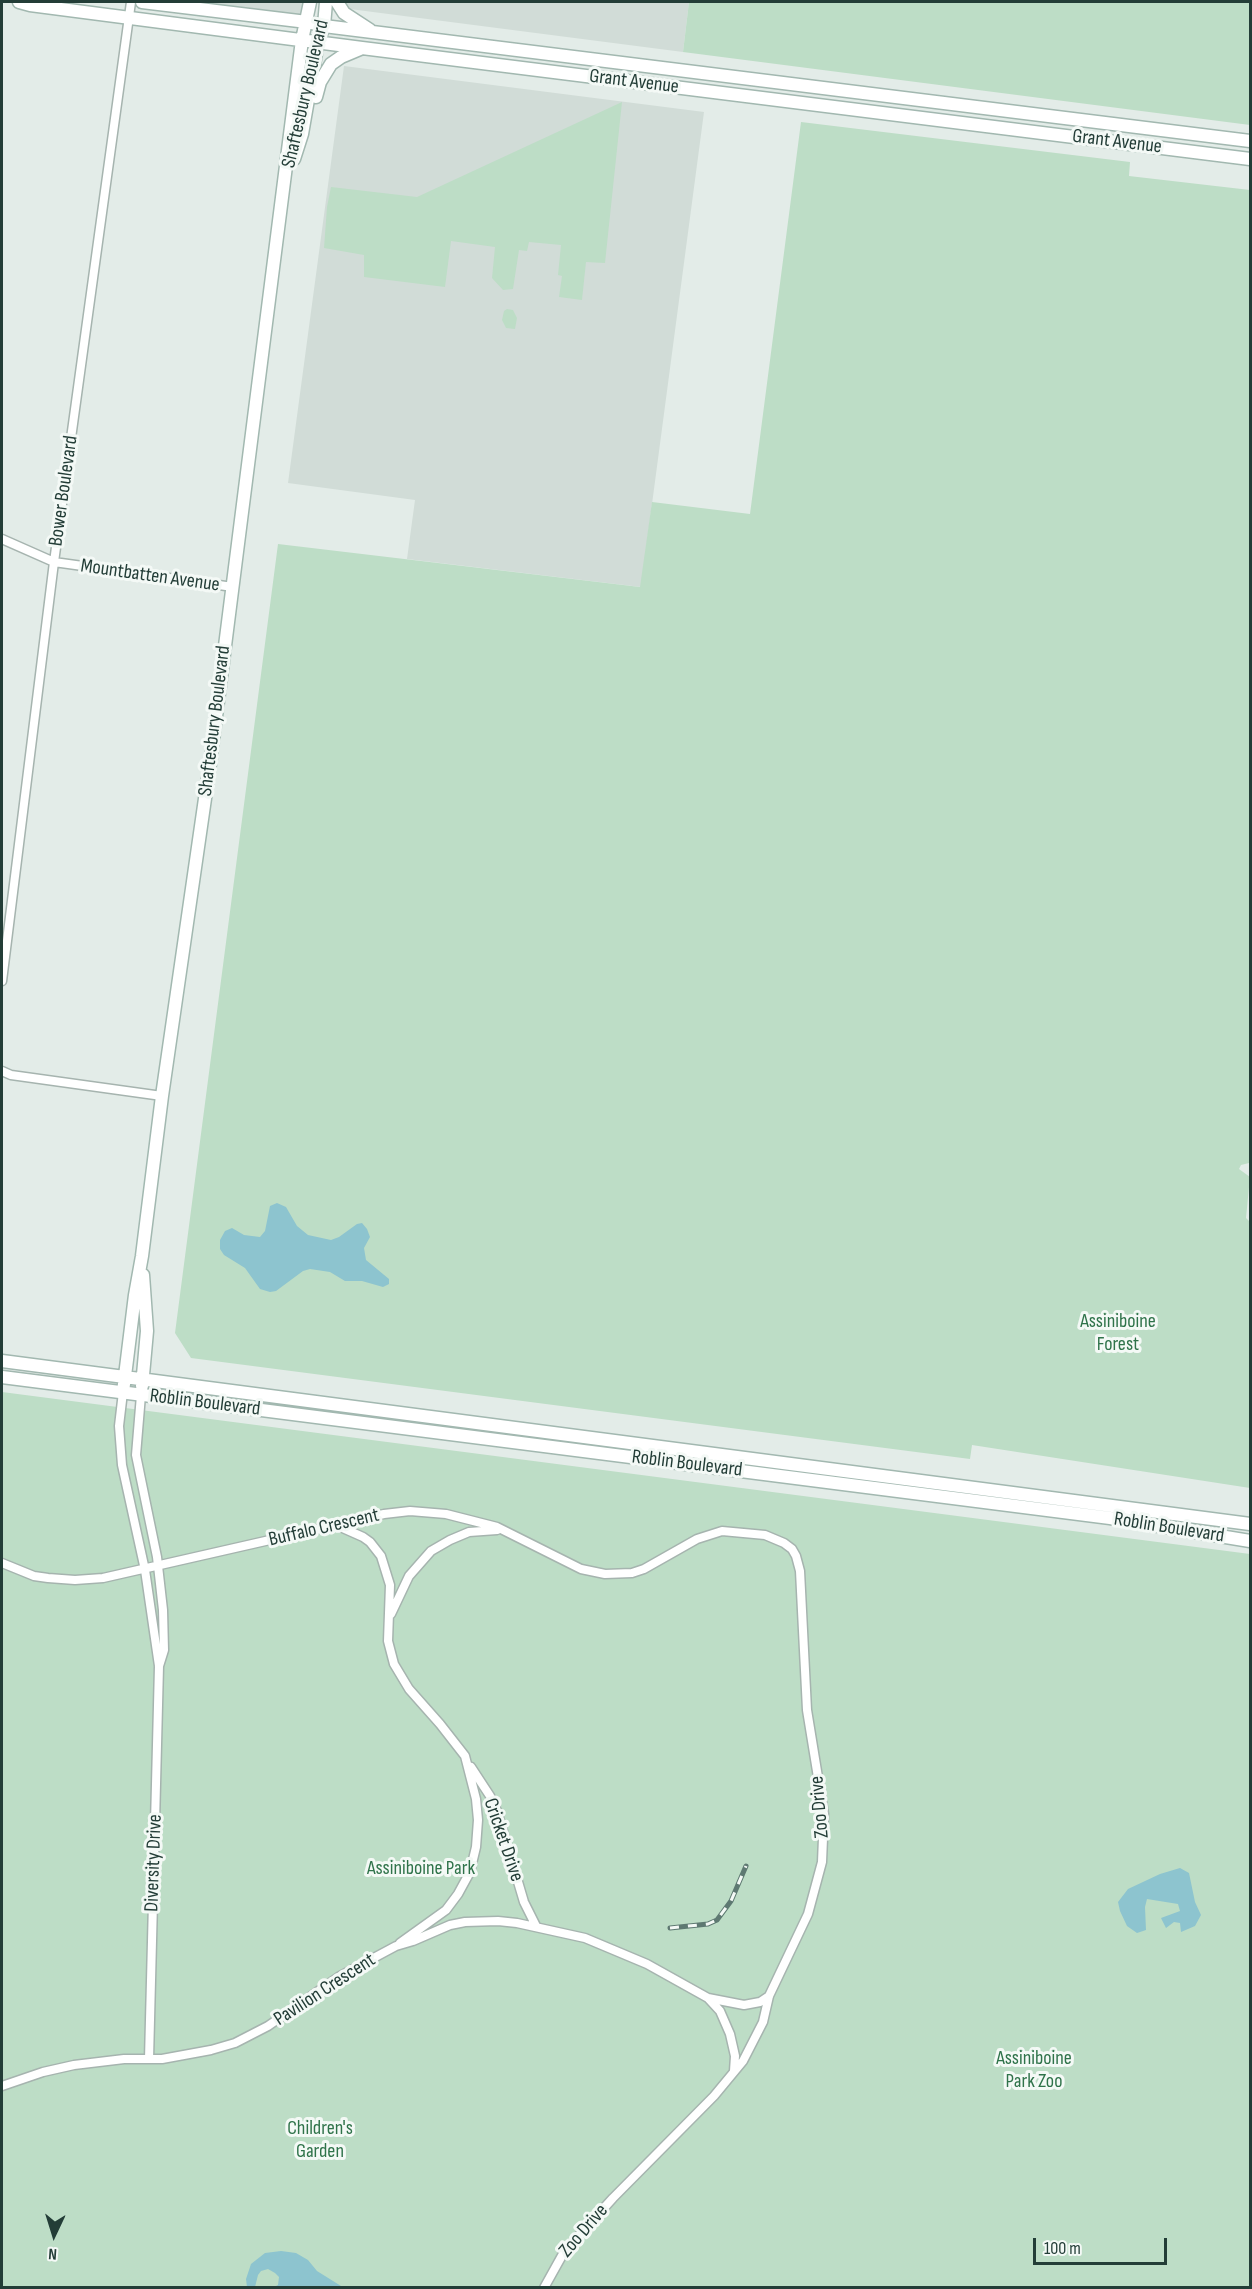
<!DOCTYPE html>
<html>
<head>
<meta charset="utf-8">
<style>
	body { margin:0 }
	#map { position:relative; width:1252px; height:2289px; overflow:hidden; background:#e3ece8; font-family:"Sofia Sans Condensed",sans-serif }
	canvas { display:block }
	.frame { position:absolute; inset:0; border:3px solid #233d37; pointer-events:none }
	.north { position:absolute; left:24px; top:2205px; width:60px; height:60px; -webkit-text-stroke:4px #f4f9f6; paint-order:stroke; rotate:184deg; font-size:16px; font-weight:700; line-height:24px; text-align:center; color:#233d37 }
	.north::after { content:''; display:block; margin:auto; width:21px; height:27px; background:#233d37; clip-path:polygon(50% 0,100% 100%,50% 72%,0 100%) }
	.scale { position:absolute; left:1033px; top:2238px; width:134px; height:27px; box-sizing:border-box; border:3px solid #233d37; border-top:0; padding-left:8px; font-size:18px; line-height:21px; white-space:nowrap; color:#233d37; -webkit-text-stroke:4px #f4f9f6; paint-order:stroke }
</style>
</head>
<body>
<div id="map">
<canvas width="1252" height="2289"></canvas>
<div class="frame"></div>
<div class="north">N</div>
<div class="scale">100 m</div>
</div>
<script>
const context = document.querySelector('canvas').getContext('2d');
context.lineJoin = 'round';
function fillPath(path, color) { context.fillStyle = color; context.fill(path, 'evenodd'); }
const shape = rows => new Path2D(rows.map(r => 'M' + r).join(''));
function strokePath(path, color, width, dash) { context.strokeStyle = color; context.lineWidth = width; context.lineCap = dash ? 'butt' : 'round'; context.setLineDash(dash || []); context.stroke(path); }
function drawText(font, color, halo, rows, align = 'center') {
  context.font = font + ' "Sofia Sans Condensed",sans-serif'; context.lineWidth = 6; context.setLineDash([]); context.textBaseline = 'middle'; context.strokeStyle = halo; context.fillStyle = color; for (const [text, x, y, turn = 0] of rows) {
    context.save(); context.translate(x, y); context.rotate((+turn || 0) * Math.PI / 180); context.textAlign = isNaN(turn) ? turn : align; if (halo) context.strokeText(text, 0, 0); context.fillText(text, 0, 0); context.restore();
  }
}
const built = shape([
	[142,2,310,2,307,22],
	[340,2,689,2,683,52,342,8],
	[344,66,704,112,641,587,407,559,415,500,288,483]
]);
const green = shape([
	[689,2,1250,2,1250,125,683,52],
	[622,102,605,263,586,262,582,300,559,297,562,276,558,275,561,245,529,242,527,251,519,250,513,289,503,290,492,278,495,247,451,241,445,287,364,277,364,255,324,248,327,207,331,187,417,197],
	[801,122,1130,162,1129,176,1250,190,1250,1159,1249,1163,1241,1165,1239,1169,1250,1177,1246,1218,1250,1222,1250,1488,972,1445,970,1459,191,1358,175,1333,278,544,640,587,652,502,750,514],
	[507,309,513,310,517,318,515,329,506,328,502,320,504,311],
	[2,1392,1250,1554,1250,2287,2,2287]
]);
const water = shape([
	[277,1203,286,1207,297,1226,308,1235,331,1240,339,1237,357,1224,362,1223,367,1229,370,1237,364,1248,366,1260,389,1279,389,1284,383,1287,362,1281,345,1281,330,1272,310,1269,303,1271,276,1291,270,1292,260,1289,245,1268,224,1255,220,1249,220,1240,225,1231,232,1228,244,1235,260,1237,265,1231,270,1206],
	[1180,1868,1189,1873,1195,1902,1201,1915,1195,1926,1181,1932,1180,1923,1174,1922,1166,1928,1161,1918,1180,1911,1178,1904,1147,1899,1145,1907,1146,1930,1137,1933,1127,1926,1120,1911,1118,1902,1128,1889,1160,1874],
	[281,2251,296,2253,308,2260,317,2271,341,2286,354,2287,274,2287,278,2285,279,2277,275,2273,268,2269,261,2271,258,2275,255,2287,247,2287,246,2279,251,2264,265,2253]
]);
const street = shape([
	[2,539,54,562,233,587],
	[2,981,54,562,131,2],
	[2,1071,11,1075,162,1096],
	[123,1392,119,1426,122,1465,145,1570,159,1666,149,2059],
	[141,1395,136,1455,157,1557,163,1610,164,1650,159,1666],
	[336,1525,363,1537,370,1542,381,1556,390,1585,388,1641,394,1664,409,1689,440,1724,465,1756,476,1799,478,1820,476,1847,470,1872,458,1894,446,1910,400,1943],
	[2,1563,34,1576,48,1578,75,1580,103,1578,384,1514,410,1511,446,1514,497,1527,581,1569,605,1574,632,1573,644,1569,697,1539,722,1531,765,1535,784,1543,792,1549,796,1556,800,1571,807,1710,824,1814,822,1862,808,1914,769,1996,763,2022,743,2061,714,2096,613,2198,564,2252,544,2288],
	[391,1614,409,1576,431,1551,450,1540,469,1532,497,1530],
	[471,1767,490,1796,497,1811,524,1902,536,1926],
	[708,1998,720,2011,730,2034,735,2056,734,2071],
	[2,2086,43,2072,74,2065,124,2059,162,2059,211,2050,235,2043,268,2026,340,1976,396,1946,413,1941,450,1925,465,1922,498,1921,517,1923,585,1938,647,1964,708,1998,744,2005,760,2002,769,1996]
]);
const secondary = shape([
	[19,2,30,5,362,48,1250,159],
	[142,2,307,22,324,26,1250,141],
	[337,2,344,13,370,30],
	[316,97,320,82,331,64,341,57,360,49],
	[294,159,302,134,318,42,324,26,326,2],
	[2,1361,1250,1524],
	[2,1377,1110,1518,1250,1541],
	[142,1386,147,1331,143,1275],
	[123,1392,135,1295,142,1256,162,1096,210,764,302,40,310,2]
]);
const rail = shape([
	[670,1928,708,1924,717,1920,731,1901,746,1866]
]);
const streetNames = [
	["Grant Avenue",634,82,7],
	["Shaftesbury Boulevard",306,94,-77],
	["Grant Avenue",1117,142,7],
	["Bower Boulevard",64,491,-82],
	["Mountbatten Avenue",150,576,8],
	["Shaftesbury Boulevard",215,721,-83],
	["Roblin Boulevard",205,1403,7],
	["Roblin Boulevard",687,1464,7],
	["Buffalo Crescent",324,1528,-13],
	["Roblin Boulevard",1169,1528,9],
	["Zoo Drive",820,1807,-95],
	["Cricket Drive",503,1840,71],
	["Diversity Drive",154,1863,-88],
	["Pavilion Crescent",325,1990,-33],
	["Zoo Drive",584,2231,-49]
];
const parkNames = [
	["Assiniboine",1118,1322],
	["Forest",1118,1345],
	["Assiniboine Park",421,1869],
	["Assiniboine",1034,2059],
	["Park Zoo",1034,2082],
	["Children's",320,2129],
	["Garden",320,2152]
];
fillPath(built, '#d1dcd7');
fillPath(green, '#bdddc6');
fillPath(water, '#8dc4cf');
strokePath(street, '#a6b4af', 11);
strokePath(secondary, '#a2b8b0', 15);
strokePath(street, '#fff', 8);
strokePath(secondary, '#fff', 12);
strokePath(rail, '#5e7972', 5);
strokePath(rail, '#f4f9f6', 3, [9]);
drawText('20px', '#233d37', '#f4f9f6', streetNames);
drawText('20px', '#2f734a', '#f4f9f6', parkNames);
</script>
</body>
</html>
